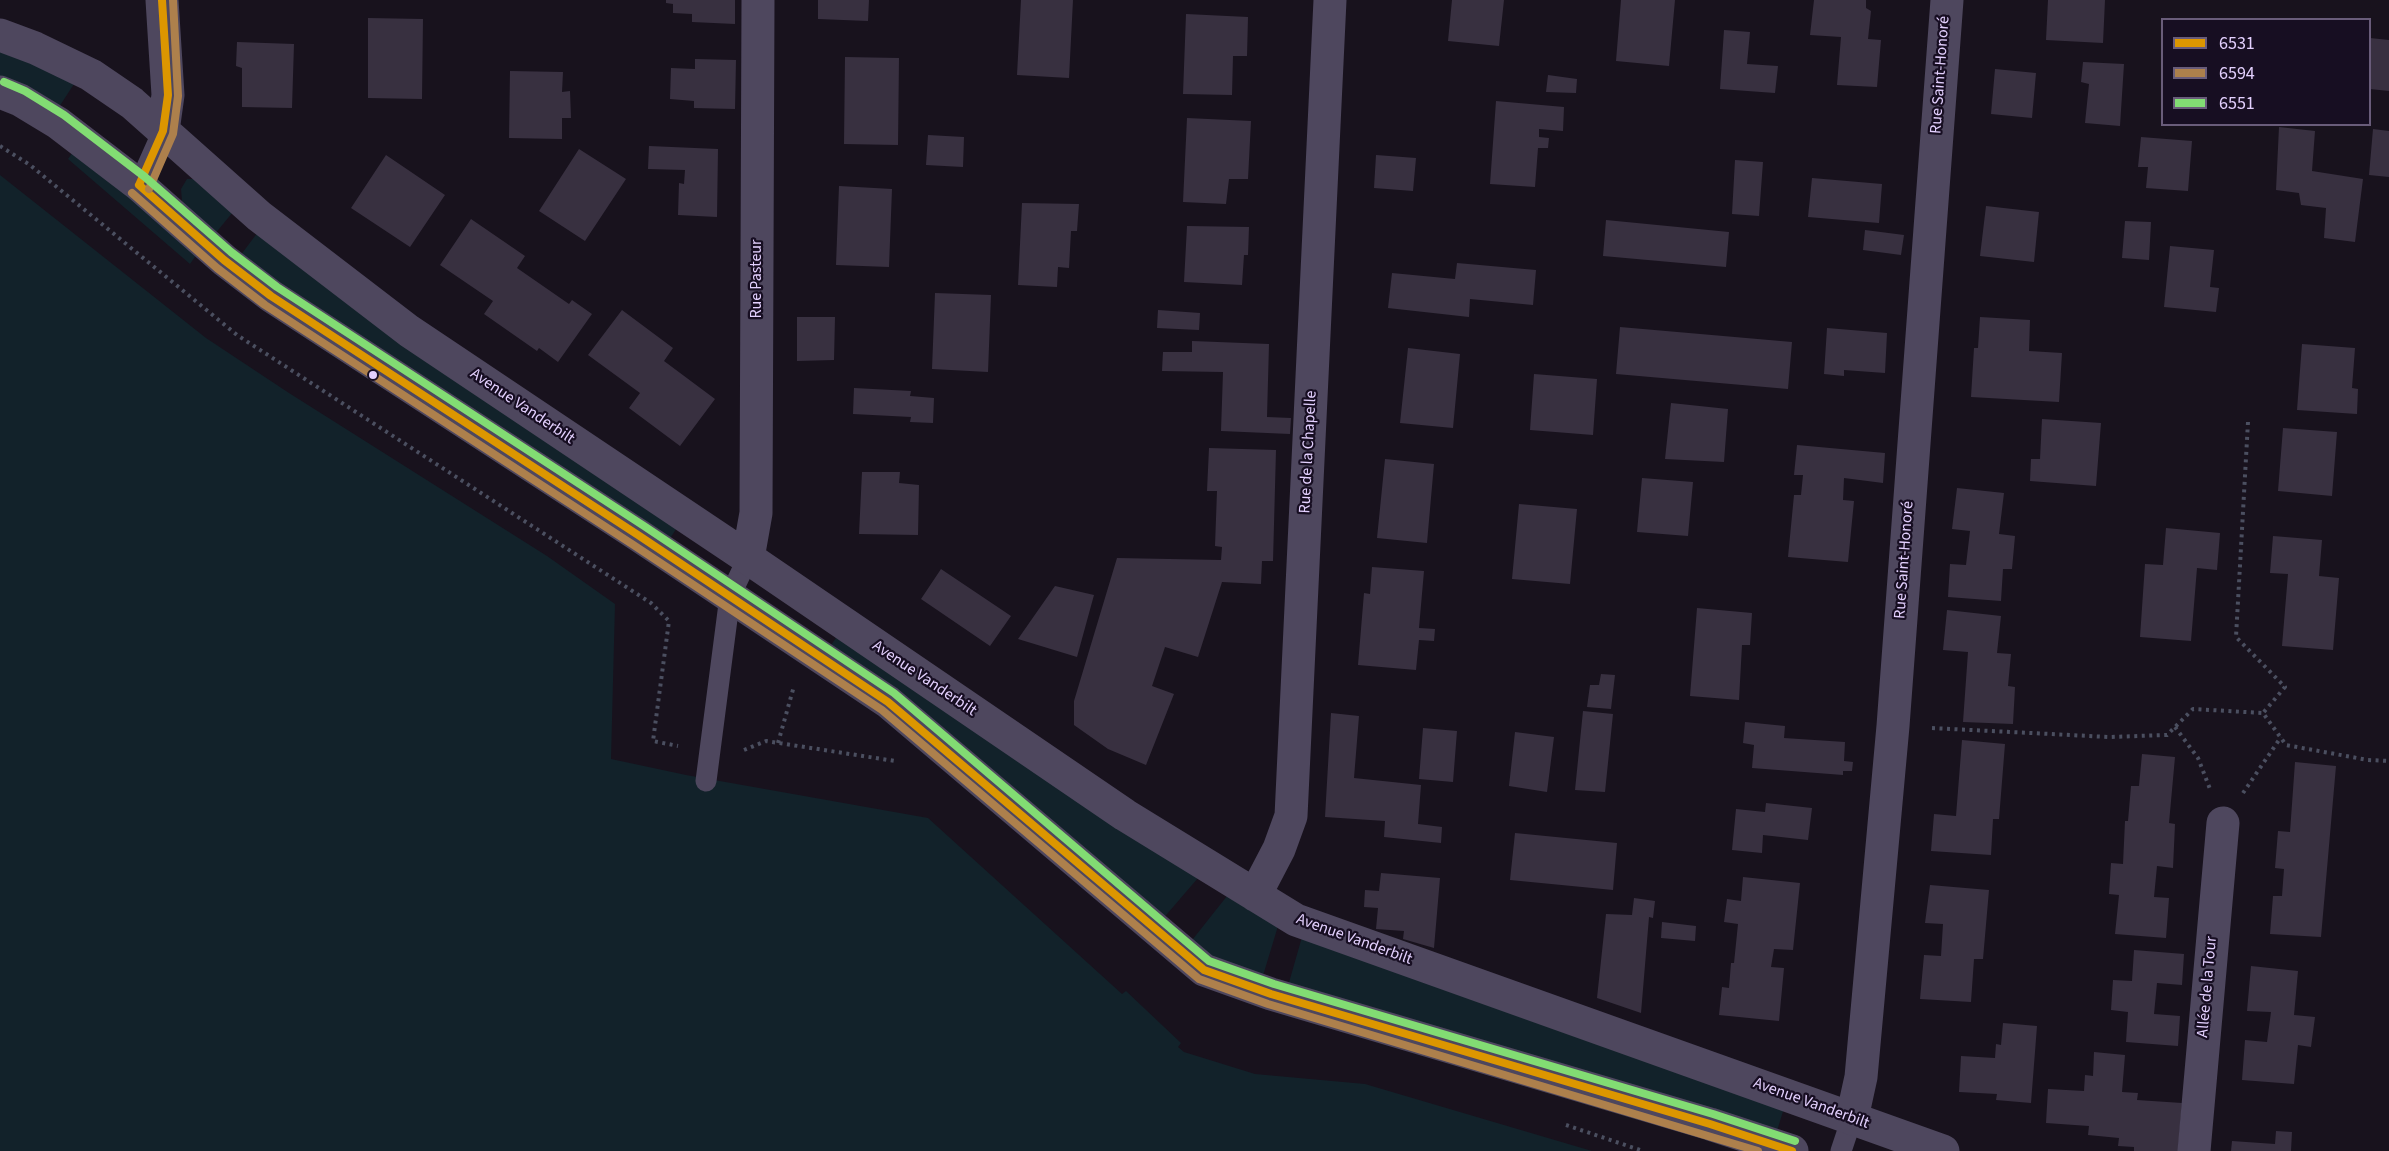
<!DOCTYPE html>
<html>
<head>
<meta charset="utf-8">
<style>
	body { margin:0 }
	#map { position:relative; width:2389px; height:1151px; overflow:hidden; background:#18121d; font-family:"Source Sans 3",sans-serif }
	canvas { display:block }
	.legend { position:absolute; left:2161px; top:18px; width:210px; height:108px; box-sizing:border-box; background:#170e22; border:2px solid #695c7a; margin:0; padding:8px 10px; list-style:none; font-size:18px; color:#e3d0fe }
	.legend li { display:flex; align-items:center; gap:12px; height:30px }
	.legend b { width:30px; border:2px solid #695c7a }
</style>
</head>
<body>
<div id="map">
<canvas width="2389" height="1151"></canvas>
<ul class="legend">
<li><b style="height:8px;background:#dc9600"></b>6531</li>
<li><b style="height:8px;background:#ad804c"></b>6594</li>
<li><b style="height:8px;background:#82dc73"></b>6551</li>
</ul>
</div>
<script>
const context = document.querySelector('canvas').getContext('2d');
context.lineJoin = 'round';
function fillPath(path, color) { context.fillStyle = color; context.fill(path, 'evenodd'); }
const shape = rows => new Path2D(rows.map(r => 'M' + r).join(''));
function strokePath(path, color, width, dash) { context.strokeStyle = color; context.lineWidth = width; context.lineCap = dash ? 'butt' : 'round'; context.setLineDash(dash || []); context.stroke(path); }
function drawText(font, color, halo, rows, align = 'center') {
  context.font = font + ' "Source Sans 3",sans-serif'; context.lineWidth = 4.5; context.setLineDash([]); context.textBaseline = 'middle'; context.strokeStyle = halo; context.fillStyle = color; for (const [text, x, y, turn = 0] of rows) {
    context.save(); context.translate(x, y); context.rotate((+turn || 0) * Math.PI / 180); context.textAlign = isNaN(turn) ? turn : align; if (halo) context.strokeText(text, 0, 0); context.fillText(text, 0, 0); context.restore();
  }
}
const green = shape([
	[0,48,74,84,59,107,0,77],
	[75,149,197,254,190,264,68,159],
	[0,175,206,338,289,393,547,556,615,604,611,759,686,775,928,818,1122,994,1126,991,1181,1043,1178,1047,1184,1052,1255,1074,1365,1084,1592,1151,0,1151],
	[187,179,193,179,233,212,214,235,182,201,181,189],
	[258,232,678,526,669,540,240,256],
	[838,635,1198,878,1161,921,829,648],
	[1227,896,1278,926,1262,979,1220,964,1189,944],
	[1302,937,1784,1108,1777,1131,1288,986]
]);
const building = shape([
	[666,0,735,0,735,24,692,22,692,14,673,13,673,4,666,3],
	[818,0,869,0,868,21,818,19],
	[1021,0,1073,0,1069,78,1017,75],
	[1452,0,1504,0,1499,46,1448,41],
	[1621,0,1675,0,1669,66,1616,61],
	[1814,0,1866,0,1866,8,1871,11,1868,39,1881,40,1877,87,1837,85,1841,37,1810,35],
	[2048,0,2105,0,2103,43,2046,40],
	[1186,14,1248,17,1247,56,1233,56,1232,95,1183,94],
	[368,18,423,19,422,99,368,98],
	[1724,30,1750,32,1747,64,1778,66,1775,93,1720,89],
	[2370,38,2389,40,2389,91,2370,89],
	[237,42,294,44,292,108,242,107,242,68,236,66],
	[845,57,899,58,898,145,844,144],
	[695,59,736,60,735,109,694,108,694,101,670,99,671,68,695,69],
	[2083,62,2124,64,2120,126,2085,123,2089,84,2081,82],
	[1995,69,2036,73,2032,118,1991,114],
	[510,71,563,72,562,92,570,91,571,118,562,118,562,139,509,138],
	[1548,75,1577,79,1576,93,1546,92],
	[1496,101,1564,107,1563,131,1539,129,1539,137,1549,138,1548,148,1538,148,1535,187,1490,184],
	[1187,118,1251,121,1248,179,1229,179,1226,204,1183,202],
	[2279,127,2315,131,2312,171,2363,179,2355,242,2324,238,2326,208,2301,205,2299,193,2276,190],
	[2373,129,2389,131,2389,177,2369,175],
	[928,135,964,137,963,167,926,165],
	[2141,137,2192,141,2188,191,2146,188,2148,167,2138,167],
	[649,146,718,149,717,217,678,215,679,183,684,184,685,170,648,169],
	[579,149,626,179,585,241,539,211],
	[386,155,445,195,410,247,351,208],
	[1376,155,1416,158,1413,191,1374,188],
	[1735,160,1763,162,1759,216,1732,214],
	[1812,178,1882,184,1879,223,1808,217],
	[839,186,892,189,889,267,836,265],
	[1022,203,1079,204,1077,231,1071,231,1069,268,1058,267,1057,287,1018,285],
	[1986,206,2039,212,2034,262,1980,256],
	[471,219,525,256,517,268,569,304,572,300,592,314,558,362,539,348,537,351,484,314,493,301,440,265],
	[1606,220,1729,232,1726,267,1603,256],
	[2125,221,2151,222,2149,260,2122,258],
	[1187,226,1249,227,1248,255,1244,255,1242,285,1184,282],
	[1865,230,1904,235,1901,255,1863,250],
	[2170,246,2214,250,2210,287,2219,288,2216,312,2164,307],
	[1457,263,1536,270,1533,305,1470,299,1469,317,1388,308,1392,273,1455,279],
	[935,293,991,295,988,372,932,369],
	[622,310,673,348,664,361,715,399,680,446,629,408,640,393,588,355],
	[1158,310,1200,313,1199,330,1157,328],
	[797,317,835,317,834,360,797,361],
	[1980,317,2030,320,2029,351,2062,353,2059,402,1971,397,1974,348,1978,348],
	[1620,327,1792,342,1788,389,1616,374],
	[1827,328,1887,333,1885,373,1844,370,1844,376,1824,374],
	[1192,341,1269,344,1267,417,1291,418,1290,434,1221,431,1223,372,1162,371,1163,352,1192,352],
	[2302,344,2355,348,2352,388,2358,389,2357,414,2297,410],
	[1408,348,1460,354,1453,428,1400,423],
	[1534,374,1597,379,1593,435,1530,430],
	[854,388,911,391,910,396,934,398,933,423,910,422,911,417,853,414],
	[1671,403,1728,409,1724,462,1665,459],
	[2042,419,2101,423,2096,486,2030,481,2031,459,2040,459],
	[2283,428,2337,432,2332,496,2278,491],
	[1797,445,1885,453,1883,483,1844,478,1843,500,1854,501,1848,562,1788,557,1794,495,1801,495,1803,475,1794,475],
	[1209,448,1276,450,1273,561,1262,561,1261,584,1222,582,1198,657,1165,647,1152,686,1174,694,1146,765,1108,749,1074,725,1074,701,1117,558,1221,560,1222,547,1215,546,1217,491,1207,491],
	[1385,459,1434,464,1427,543,1377,538],
	[862,472,900,472,899,483,919,485,918,535,859,534],
	[1642,478,1693,482,1688,536,1637,532],
	[1957,488,2004,493,1999,534,2015,536,2012,569,2003,569,2001,601,1948,597,1950,564,1966,565,1970,531,1952,529],
	[1519,504,1577,509,1570,584,1512,579],
	[2166,528,2220,533,2217,570,2197,568,2191,641,2140,637,2145,564,2163,565],
	[2273,536,2322,540,2319,576,2339,578,2333,650,2282,646,2288,574,2270,573],
	[1372,567,1424,571,1419,628,1435,629,1434,641,1419,640,1416,670,1358,665,1364,593,1370,594],
	[941,569,1011,616,990,646,921,599],
	[1055,586,1094,595,1077,657,1018,639],
	[1697,608,1752,613,1750,645,1742,645,1739,700,1690,696],
	[1947,610,2001,616,1997,653,2011,654,2008,686,2015,687,2013,724,1963,722,1968,652,1943,650],
	[1601,674,1615,675,1611,709,1587,707,1590,685,1599,685],
	[1583,711,1613,714,1605,792,1575,790],
	[1331,713,1359,716,1354,778,1421,785,1418,824,1442,827,1441,843,1384,837,1385,821,1325,817],
	[1745,722,1785,726,1784,738,1845,742,1844,761,1853,762,1852,771,1843,771,1843,775,1752,768,1754,745,1743,743],
	[1423,728,1457,731,1453,782,1419,779],
	[1515,732,1554,737,1547,792,1509,786],
	[1962,740,2005,744,1999,819,1993,819,1991,855,1931,851,1934,814,1956,816],
	[2142,754,2175,757,2169,823,2175,824,2173,868,2157,866,2154,897,2169,898,2166,938,2115,934,2119,895,2109,894,2111,863,2123,864,2125,821,2128,821,2131,786,2139,786],
	[2295,762,2336,766,2321,937,2270,934,2273,896,2282,896,2284,869,2275,868,2278,831,2290,832],
	[1766,803,1812,808,1808,840,1763,835,1762,853,1732,850,1736,809,1765,812],
	[1515,833,1617,843,1613,890,1510,880],
	[1381,873,1440,878,1434,948,1403,939,1404,931,1376,929,1378,908,1364,907,1365,890,1379,891],
	[1743,877,1800,883,1793,950,1774,949,1771,967,1784,968,1779,1021,1719,1015,1722,987,1729,988,1731,963,1734,963,1738,924,1724,922,1727,899,1741,901],
	[1930,885,1989,890,1983,959,1974,959,1971,1002,1920,999,1924,955,1941,956,1943,924,1925,923],
	[1634,898,1655,901,1653,918,1649,917,1641,1013,1597,998,1606,914,1632,915],
	[1662,922,1696,926,1695,941,1661,938],
	[2134,950,2184,954,2182,985,2157,983,2154,1014,2180,1016,2178,1046,2126,1042,2128,1012,2111,1010,2113,980,2132,981],
	[2251,966,2298,971,2294,1015,2315,1017,2311,1047,2298,1045,2294,1084,2242,1080,2245,1040,2267,1042,2271,1012,2247,1011],
	[2003,1023,2037,1026,2031,1103,1996,1100,1997,1094,1959,1092,1961,1056,1995,1058,1996,1044,2001,1045],
	[2094,1052,2125,1055,2122,1092,2138,1093,2137,1100,2182,1103,2178,1151,2134,1151,2134,1147,2118,1146,2119,1138,2088,1135,2089,1126,2046,1123,2048,1089,2084,1091,2085,1075,2093,1076],
	[2276,1131,2292,1132,2291,1151,2231,1151,2232,1141,2275,1144]
]);
const path = shape([
	[0,146,30,165,237,335,651,603,669,621,653,741,678,746],
	[2248,422,2236,637,2285,687,2263,713],
	[2175,727,2198,758,2210,789],
	[1932,728,2109,737,2167,735,2193,709,2263,713,2286,745,2368,760,2389,761],
	[778,743,794,686],
	[744,750,766,741,895,761],
	[2243,793,2281,737],
	[1566,1125,1643,1151]
]);
const lane = shape([
	[139,185,163,131],
	[706,781,730,596,748,558],
	[1841,1151,1852,1118]
]);
const street = shape([
	[162,0,168,95,163,131],
	[0,35,35,48,91,75,132,103,259,216,409,331,748,558,1125,815,1296,920,1943,1151],
	[0,92,20,100,58,123,139,185,224,260,271,296,638,535,888,702,1204,970,1271,994,1710,1124,1792,1151],
	[748,558,756,513,758,0],
	[1255,895,1279,849,1291,816,1330,0],
	[1852,1118,1861,1077,1893,726,1947,0],
	[2194,1151,2223,823]
]);
const bus1 = shape([
	[139,185,224,260,271,296,638,535,888,702,1204,970,1271,994,1710,1124,1792,1151],
	[139,185,163,131,168,95,162,0]
]);
const bus2 = shape([
	[149,189,173,134,178,96,173,0],
	[132,193,217,268,265,305,632,544,882,710,1199,979,1268,1004,1758,1151]
]);
const bus3 = shape([
	[4,82,25,91,64,115,145,177,231,252,277,287,644,526,894,693,1209,961,1274,984,1713,1114,1795,1141]
]);
const markers = [
	[373,375,5,"#e3d0fe"]
];
const streetNames = [
	["Rue Saint-Honoré",1941,75,-86],
	["Rue Pasteur",757,279,-90],
	["Avenue Vanderbilt",522,407,34],
	["Rue de la Chapelle",1309,452,-87],
	["Rue Saint-Honoré",1905,560,-86],
	["Avenue Vanderbilt",924,679,34],
	["Avenue Vanderbilt",1354,940,20],
	["Allée de la Tour",2208,987,-85],
	["Avenue Vanderbilt",1811,1104,20]
];
fillPath(green, '#12222a');
fillPath(building, '#383040');
strokePath(path, '#4b4f60', 4, [3, 4.5]);
strokePath(lane, '#4e475e', 21);
strokePath(street, '#4e475e', 33);
strokePath(bus1, '#dc9600', 8);
strokePath(bus2, '#ad804c', 8);
strokePath(bus3, '#82dc73', 8);
for (const [x, y, r, color] of markers) { const dot = new Path2D(); dot.arc(x, y, r, 0, 2 * Math.PI); context.fillStyle = color; context.fill(dot); strokePath(dot, '#170e22', 2); }
drawText('16px', '#e3d0fe', '#170e22', streetNames);
</script>
</body>
</html>
